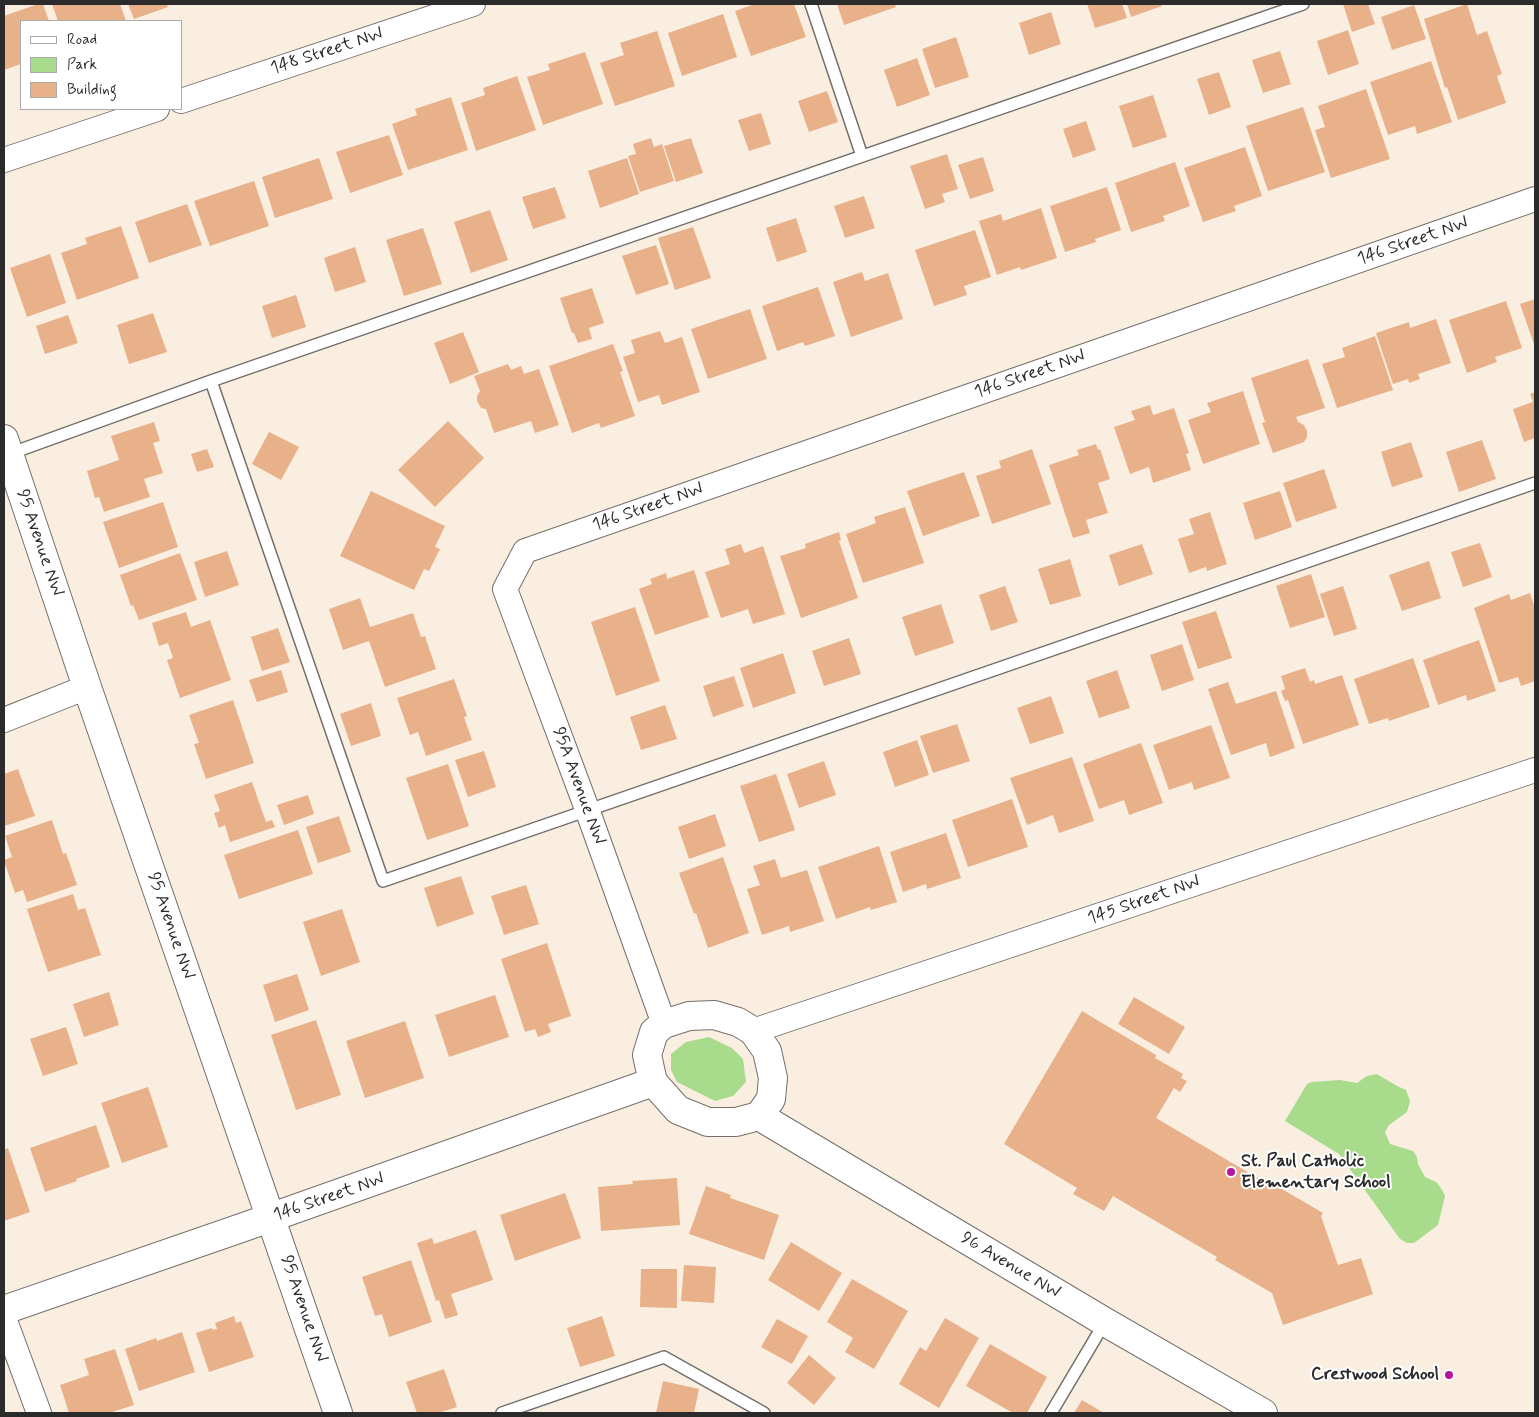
<!DOCTYPE html>
<html>
<head>
<meta charset="utf-8">
<style>
	body { margin:0 }
	#map { position:relative; width:1539px; height:1417px; overflow:hidden; background:#faeee1; font-family:Mynerve,sans-serif }
	canvas { display:block }
	.frame { position:absolute; inset:0; border:5px solid #2b2b2b; pointer-events:none }
	.legend { position:absolute; left:20px; top:20px; width:162px; height:90px; box-sizing:border-box; background:#fff; border:1px solid #aaa; margin:0; padding:6px 9px; list-style:none; font-size:15px; color:#2b2b2b }
	.legend li { display:flex; align-items:center; gap:10px; height:25px }
	.legend b { width:25px; border:1px solid #aaa }
</style>
</head>
<body>
<div id="map">
<canvas width="1539" height="1417"></canvas>
<div class="frame"></div>
<ul class="legend">
<li><b style="height:6px;background:#fff"></b>Road</li>
<li><b style="height:14px;background:#a8db8b"></b>Park</li>
<li><b style="height:14px;background:#e8b18a"></b>Building</li>
</ul>
</div>
<script>
const context = document.querySelector('canvas').getContext('2d');
context.lineJoin = 'round';
function fillPath(path, color) { context.fillStyle = color; context.fill(path, 'evenodd'); }
const shape = rows => new Path2D(rows.map(r => 'M' + r).join(''));
function strokePath(path, color, width, dash) { context.strokeStyle = color; context.lineWidth = width; context.lineCap = dash ? 'butt' : 'round'; context.setLineDash(dash || []); context.stroke(path); }
function drawText(font, color, halo, rows, align = 'center') {
  context.font = font + ' Mynerve,sans-serif'; context.lineWidth = 4; context.setLineDash([]); context.textBaseline = 'middle'; context.strokeStyle = halo; context.fillStyle = color; for (const [text, x, y, turn = 0] of rows) {
    context.save(); context.translate(x, y); context.rotate((+turn || 0) * Math.PI / 180); context.textAlign = isNaN(turn) ? turn : align; if (halo) context.strokeText(text, 0, 0); context.fillText(text, 0, 0); context.restore();
  }
}
const green = shape([
	[709,1037,732,1048,743,1059,746,1082,733,1096,715,1101,677,1082,671,1070,671,1054,686,1042],
	[1377,1074,1397,1086,1406,1090,1410,1101,1407,1112,1389,1125,1385,1132,1390,1144,1413,1151,1417,1157,1418,1164,1425,1177,1436,1182,1441,1188,1445,1196,1438,1225,1414,1243,1407,1243,1400,1239,1339,1154,1285,1121,1307,1084,1312,1082,1340,1080,1357,1083,1367,1076]
]);
const building = shape([
	[38,4,43,4,49,21,21,21,21,64,4,70,4,16],
	[52,4,120,4,126,21,58,21],
	[128,4,167,4,168,7,134,19],
	[755,4,794,4,806,37,751,56,735,11],
	[837,4,895,4,896,7,844,25],
	[1087,4,1122,4,1127,18,1095,28],
	[1127,4,1161,4,1162,6,1131,17],
	[1343,4,1368,4,1375,24,1352,32],
	[1467,4,1477,35,1487,31,1502,74,1497,76,1506,103,1458,120,1447,87,1445,88,1424,19],
	[1414,5,1426,39,1392,50,1381,17],
	[1051,12,1061,44,1029,55,1019,23],
	[723,14,737,57,682,76,668,33],
	[1348,30,1359,64,1328,75,1317,41],
	[657,31,675,86,615,106,600,63,624,55,620,43],
	[956,37,969,77,935,88,922,49],
	[1280,51,1291,84,1263,93,1252,60],
	[585,52,603,104,543,125,527,77,550,70,548,64],
	[917,58,930,95,897,107,884,70],
	[1431,61,1452,122,1417,134,1415,126,1388,135,1370,82],
	[1219,72,1231,107,1209,115,1197,79],
	[517,76,536,130,476,151,461,103,485,95,483,88],
	[1366,89,1390,159,1331,178,1315,130,1325,127,1318,106],
	[827,91,838,122,809,132,798,101],
	[1153,95,1167,137,1133,148,1119,106],
	[451,97,468,150,408,170,392,124,417,115,415,109],
	[1303,107,1325,172,1268,191,1246,126],
	[761,113,771,144,749,151,738,120],
	[1086,121,1096,150,1073,158,1063,129],
	[389,135,403,175,350,193,336,152],
	[651,138,654,147,662,144,674,181,640,192,628,156,636,154,633,144],
	[691,138,703,173,676,182,664,146],
	[1245,147,1262,196,1234,206,1236,211,1203,222,1184,168],
	[947,154,958,189,942,194,945,202,925,209,910,166],
	[983,157,994,191,970,199,958,165],
	[319,158,333,199,275,218,262,177],
	[627,158,639,194,600,208,588,171],
	[1175,162,1190,206,1163,216,1165,221,1131,232,1115,183],
	[254,181,269,226,210,246,194,201],
	[555,187,566,218,533,229,522,197],
	[1107,187,1121,230,1095,239,1096,242,1065,252,1050,206],
	[864,196,875,228,845,238,834,206],
	[187,204,202,245,149,263,135,222],
	[1041,208,1057,258,1021,270,1020,267,997,275,979,221,1001,214,1003,221],
	[490,210,508,260,471,273,454,222],
	[796,218,807,252,777,262,766,228],
	[121,226,139,278,77,300,61,253,87,244,85,238],
	[693,227,711,278,675,290,658,238],
	[423,228,442,284,404,296,386,240],
	[975,230,991,277,964,286,967,295,934,306,915,250],
	[656,245,669,284,636,295,622,256],
	[355,247,366,282,335,292,324,258],
	[50,254,66,303,27,317,10,268],
	[862,272,865,281,888,273,903,319,851,337,833,282],
	[818,287,835,336,805,346,803,342,777,351,762,306],
	[592,288,604,323,589,328,592,339,578,343,574,333,572,333,560,298],
	[296,295,306,327,272,338,262,306],
	[1535,299,1535,347,1520,304],
	[1506,301,1522,348,1495,357,1497,362,1467,373,1449,320],
	[750,309,767,359,708,379,691,329],
	[153,313,167,352,129,364,117,325],
	[68,315,78,343,45,354,36,326],
	[1436,319,1451,363,1418,374,1420,379,1409,383,1408,379,1393,384,1376,333,1409,322,1410,328],
	[660,331,665,343,682,337,700,392,662,405,659,395,638,402,623,357,635,353,631,340],
	[463,332,479,372,450,384,434,343],
	[1375,336,1393,390,1337,408,1322,364,1345,357,1342,348],
	[613,344,623,371,620,372,635,416,601,428,599,423,572,433,549,366],
	[1308,359,1325,408,1296,417,1298,422,1304,425,1307,431,1307,437,1304,442,1273,453,1262,423,1265,422,1251,378],
	[508,364,511,370,521,366,524,374,539,369,559,425,535,433,531,421,494,433,486,409,481,408,477,401,477,396,480,391,474,376],
	[1243,391,1260,444,1203,464,1188,420,1211,412,1207,403],
	[1535,392,1535,438,1524,442,1513,409,1533,402,1530,394],
	[1150,405,1153,415,1174,408,1189,453,1186,454,1191,470,1153,483,1149,467,1130,474,1114,427,1135,420,1131,411],
	[448,421,484,458,435,507,398,470],
	[154,422,160,441,153,443,163,473,144,479,150,497,104,512,99,497,95,498,87,471,119,460,111,436],
	[269,432,299,447,281,480,252,464],
	[1482,440,1496,479,1459,492,1446,452],
	[1411,442,1423,477,1392,487,1381,452],
	[1096,444,1098,450,1100,449,1110,479,1098,483,1108,513,1086,520,1090,533,1073,538,1049,465,1079,455,1077,450],
	[207,449,214,467,197,472,191,454],
	[1032,449,1051,504,992,524,976,476,1001,468,999,461],
	[1324,469,1337,508,1296,522,1283,483],
	[964,472,980,516,923,536,907,491],
	[371,491,445,526,435,547,440,549,429,571,424,569,414,590,340,556],
	[1280,491,1292,527,1255,540,1243,503],
	[163,502,178,547,119,568,103,522],
	[905,507,924,563,863,583,846,534,876,523,874,517],
	[1210,512,1227,564,1207,571,1206,567,1189,573,1178,539,1194,534,1189,519],
	[839,532,841,540,839,541,858,598,801,618,780,556,806,548,805,544],
	[1480,543,1492,577,1463,587,1451,552],
	[741,544,744,553,763,546,785,614,753,624,748,609,721,618,705,572,730,564,725,549],
	[1142,544,1153,574,1119,586,1109,555],
	[227,551,239,585,205,597,194,562],
	[180,553,197,600,139,620,133,605,131,606,120,575],
	[1070,559,1081,596,1050,605,1038,569],
	[1429,561,1441,598,1402,611,1389,575],
	[694,570,709,617,655,635,639,589,652,584,650,579,666,573,667,579],
	[1311,574,1325,617,1290,628,1276,586],
	[1005,586,1018,622,991,631,979,595],
	[1343,586,1357,629,1334,636,1320,594],
	[1530,593,1535,608,1535,681,1521,686,1518,677,1499,683,1474,608,1509,594,1511,600],
	[360,598,370,627,413,613,421,637,425,636,436,669,385,687,369,641,343,650,329,609],
	[941,604,954,643,915,656,902,617],
	[635,607,660,681,616,696,591,622],
	[1216,611,1232,658,1198,669,1182,622],
	[186,612,191,627,210,620,231,680,180,698,167,660,173,658,168,643,159,646,152,623],
	[278,628,290,662,262,671,251,637],
	[849,638,861,674,824,686,812,651],
	[1479,640,1496,691,1467,701,1466,695,1438,705,1423,660],
	[1182,644,1194,680,1162,691,1150,655],
	[783,653,796,693,753,708,740,668],
	[1413,658,1430,707,1389,721,1388,718,1369,724,1354,679],
	[1305,668,1310,682,1314,680,1315,684,1342,675,1359,725,1303,744,1288,700,1285,701,1281,691,1285,689,1281,676],
	[281,670,288,692,257,702,249,680],
	[1117,670,1130,708,1099,718,1086,681],
	[734,676,744,706,713,717,703,686],
	[454,679,467,716,464,717,472,740,426,756,418,732,410,735,397,698],
	[1228,682,1236,704,1276,691,1295,748,1270,757,1266,743,1231,755,1208,689],
	[1051,696,1064,733,1030,744,1017,708],
	[233,700,254,763,206,779,194,744,199,743,189,715],
	[371,703,381,736,351,746,340,714],
	[665,705,677,739,641,750,630,717],
	[957,724,970,761,933,773,920,736],
	[1211,725,1230,778,1194,790,1192,782,1169,790,1153,745],
	[917,740,929,775,895,787,883,752],
	[1141,743,1163,803,1129,815,1124,800,1099,809,1083,764],
	[484,751,496,787,468,797,455,760],
	[1072,757,1094,821,1059,833,1053,815,1027,825,1010,778],
	[824,761,836,795,799,808,787,774],
	[448,764,469,826,427,840,406,778],
	[18,769,35,816,4,826,4,774],
	[776,774,795,830,759,842,740,786],
	[252,782,266,822,272,820,275,827,230,842,225,825,219,828,214,813,220,811,214,795],
	[308,795,314,814,284,825,277,805],
	[1012,799,1028,847,968,867,952,820],
	[715,814,726,846,689,859,678,827],
	[339,816,351,852,318,863,306,827],
	[52,820,63,854,66,853,77,885,27,902,23,890,15,893,4,861,4,860,12,857,5,836],
	[298,830,313,874,239,899,224,855],
	[946,833,961,878,927,889,926,884,903,892,890,852],
	[879,846,897,902,871,910,870,907,836,919,818,867],
	[723,857,749,933,708,948,696,913,694,914,679,873],
	[775,859,781,878,807,870,824,921,790,932,789,926,762,935,747,889,760,885,753,866],
	[461,876,474,914,437,927,424,888],
	[526,885,539,924,504,935,491,896],
	[73,894,78,910,85,908,101,955,48,972,27,909],
	[342,909,360,962,321,976,303,922],
	[547,943,571,1016,548,1024,551,1032,538,1037,535,1029,525,1032,501,959],
	[297,974,309,1010,275,1022,263,985],
	[109,992,119,1025,84,1037,73,1004],
	[495,995,509,1037,449,1057,435,1015],
	[1134,997,1185,1027,1169,1054,1118,1024],
	[1082,1011,1156,1055,1155,1058,1183,1074,1181,1078,1187,1081,1180,1092,1174,1088,1156,1118,1261,1180,1263,1178,1323,1213,1321,1216,1338,1265,1361,1258,1373,1294,1283,1325,1272,1293,1215,1260,1217,1257,1113,1196,1104,1211,1073,1194,1077,1188,1004,1144],
	[316,1020,341,1095,296,1110,271,1035],
	[405,1021,424,1078,365,1098,346,1041],
	[66,1027,78,1064,43,1076,30,1039],
	[148,1087,168,1147,122,1163,101,1103],
	[96,1125,110,1167,76,1179,77,1181,45,1192,30,1148],
	[8,1148,30,1212,4,1221,4,1150],
	[677,1178,680,1225,601,1231,598,1187,633,1184,632,1181],
	[706,1186,731,1195,730,1198,779,1215,764,1260,689,1234],
	[565,1193,581,1238,515,1261,500,1215],
	[476,1230,493,1280,451,1294,458,1315,445,1319,439,1300,436,1301,417,1243,432,1238,434,1244],
	[791,1242,842,1273,819,1311,768,1280],
	[411,1260,432,1322,389,1337,382,1314,375,1316,362,1277],
	[684,1265,716,1267,714,1303,681,1301],
	[641,1269,677,1269,677,1308,640,1307],
	[852,1279,908,1311,874,1369,845,1352,853,1338,827,1322],
	[234,1316,236,1323,241,1321,254,1357,209,1372,196,1333,212,1328,213,1330,217,1329,215,1323],
	[602,1316,615,1356,580,1367,567,1328],
	[945,1318,979,1338,939,1408,899,1384,920,1347,926,1351],
	[777,1319,808,1336,792,1364,761,1347],
	[182,1332,195,1372,139,1391,125,1349,156,1338,157,1341],
	[990,1344,1047,1377,1027,1413,1013,1413,966,1386],
	[115,1349,134,1405,109,1413,69,1413,60,1385,89,1375,84,1359],
	[809,1355,836,1378,814,1405,787,1383],
	[444,1369,457,1407,438,1413,417,1413,406,1382],
	[663,1381,699,1389,694,1413,656,1413],
	[1082,1400,1104,1413,1074,1413]
]);
const lane = shape([
	[811,4,862,156],
	[211,381,383,881,1535,483],
	[9,454,211,381,1303,4],
	[502,1413,664,1357,764,1413],
	[1051,1413,1105,1322]
]);
const street = shape([
	[181,101,473,4],
	[4,160,157,109],
	[4,720,87,687],
	[664,1024,587,809,505,589,525,551,1535,199],
	[753,1031,1535,770],
	[4,1318,39,1413]
]);
const secondary = shape([
	[4,439,87,687,338,1413],
	[714,1015,738,1022,753,1031,767,1051,773,1078,771,1099,759,1116,736,1122,708,1122,678,1110,653,1082,647,1055,654,1032,664,1024,689,1016,714,1015],
	[759,1116,1105,1322,1263,1413],
	[4,1310,244,1227,653,1082]
]);
const markers = [
	[1231,1172,5,"#b5179e"],
	[1449,1375,5,"#b5179e"]
];
const streetNames = [
	["148 Street NW",327,52,-18],
	["146 Street NW",1413,242,-19],
	["146 Street NW",1030,375,-19],
	["146 Street NW",648,508,-19],
	["95 Avenue NW",39,543,71],
	["95A Avenue NW",578,786,70],
	["145 Street NW",1144,901,-19],
	["95 Avenue NW",170,926,71],
	["146 Street NW",329,1198,-19],
	["96 Avenue NW",1010,1266,31],
	["95 Avenue NW",303,1309,71]
];
const poiNames = [
	["St. Paul Catholic",1241,1162],
	["Elementary School",1241,1183],
	["Crestwood School",1439,1375,"right"]
];
fillPath(green, '#a8db8b');
fillPath(building, '#e8b18a');
strokePath(lane, '#736f6b', 14);
strokePath(street, '#736f6b', 26);
strokePath(secondary, '#736f6b', 30);
strokePath(lane, '#fff', 11);
strokePath(street, '#fff', 24);
strokePath(secondary, '#fff', 28);
for (const [x, y, r, color] of markers) { const dot = new Path2D(); dot.arc(x, y, r, 0, 2 * Math.PI); context.fillStyle = color; context.fill(dot); strokePath(dot, '#fff', 2); }
drawText('18px', '#2b2b2b', '#fff', streetNames);
drawText('bold 18px', '#2b2b2b', '#fff', poiNames, 'left');
</script>
</body>
</html>
